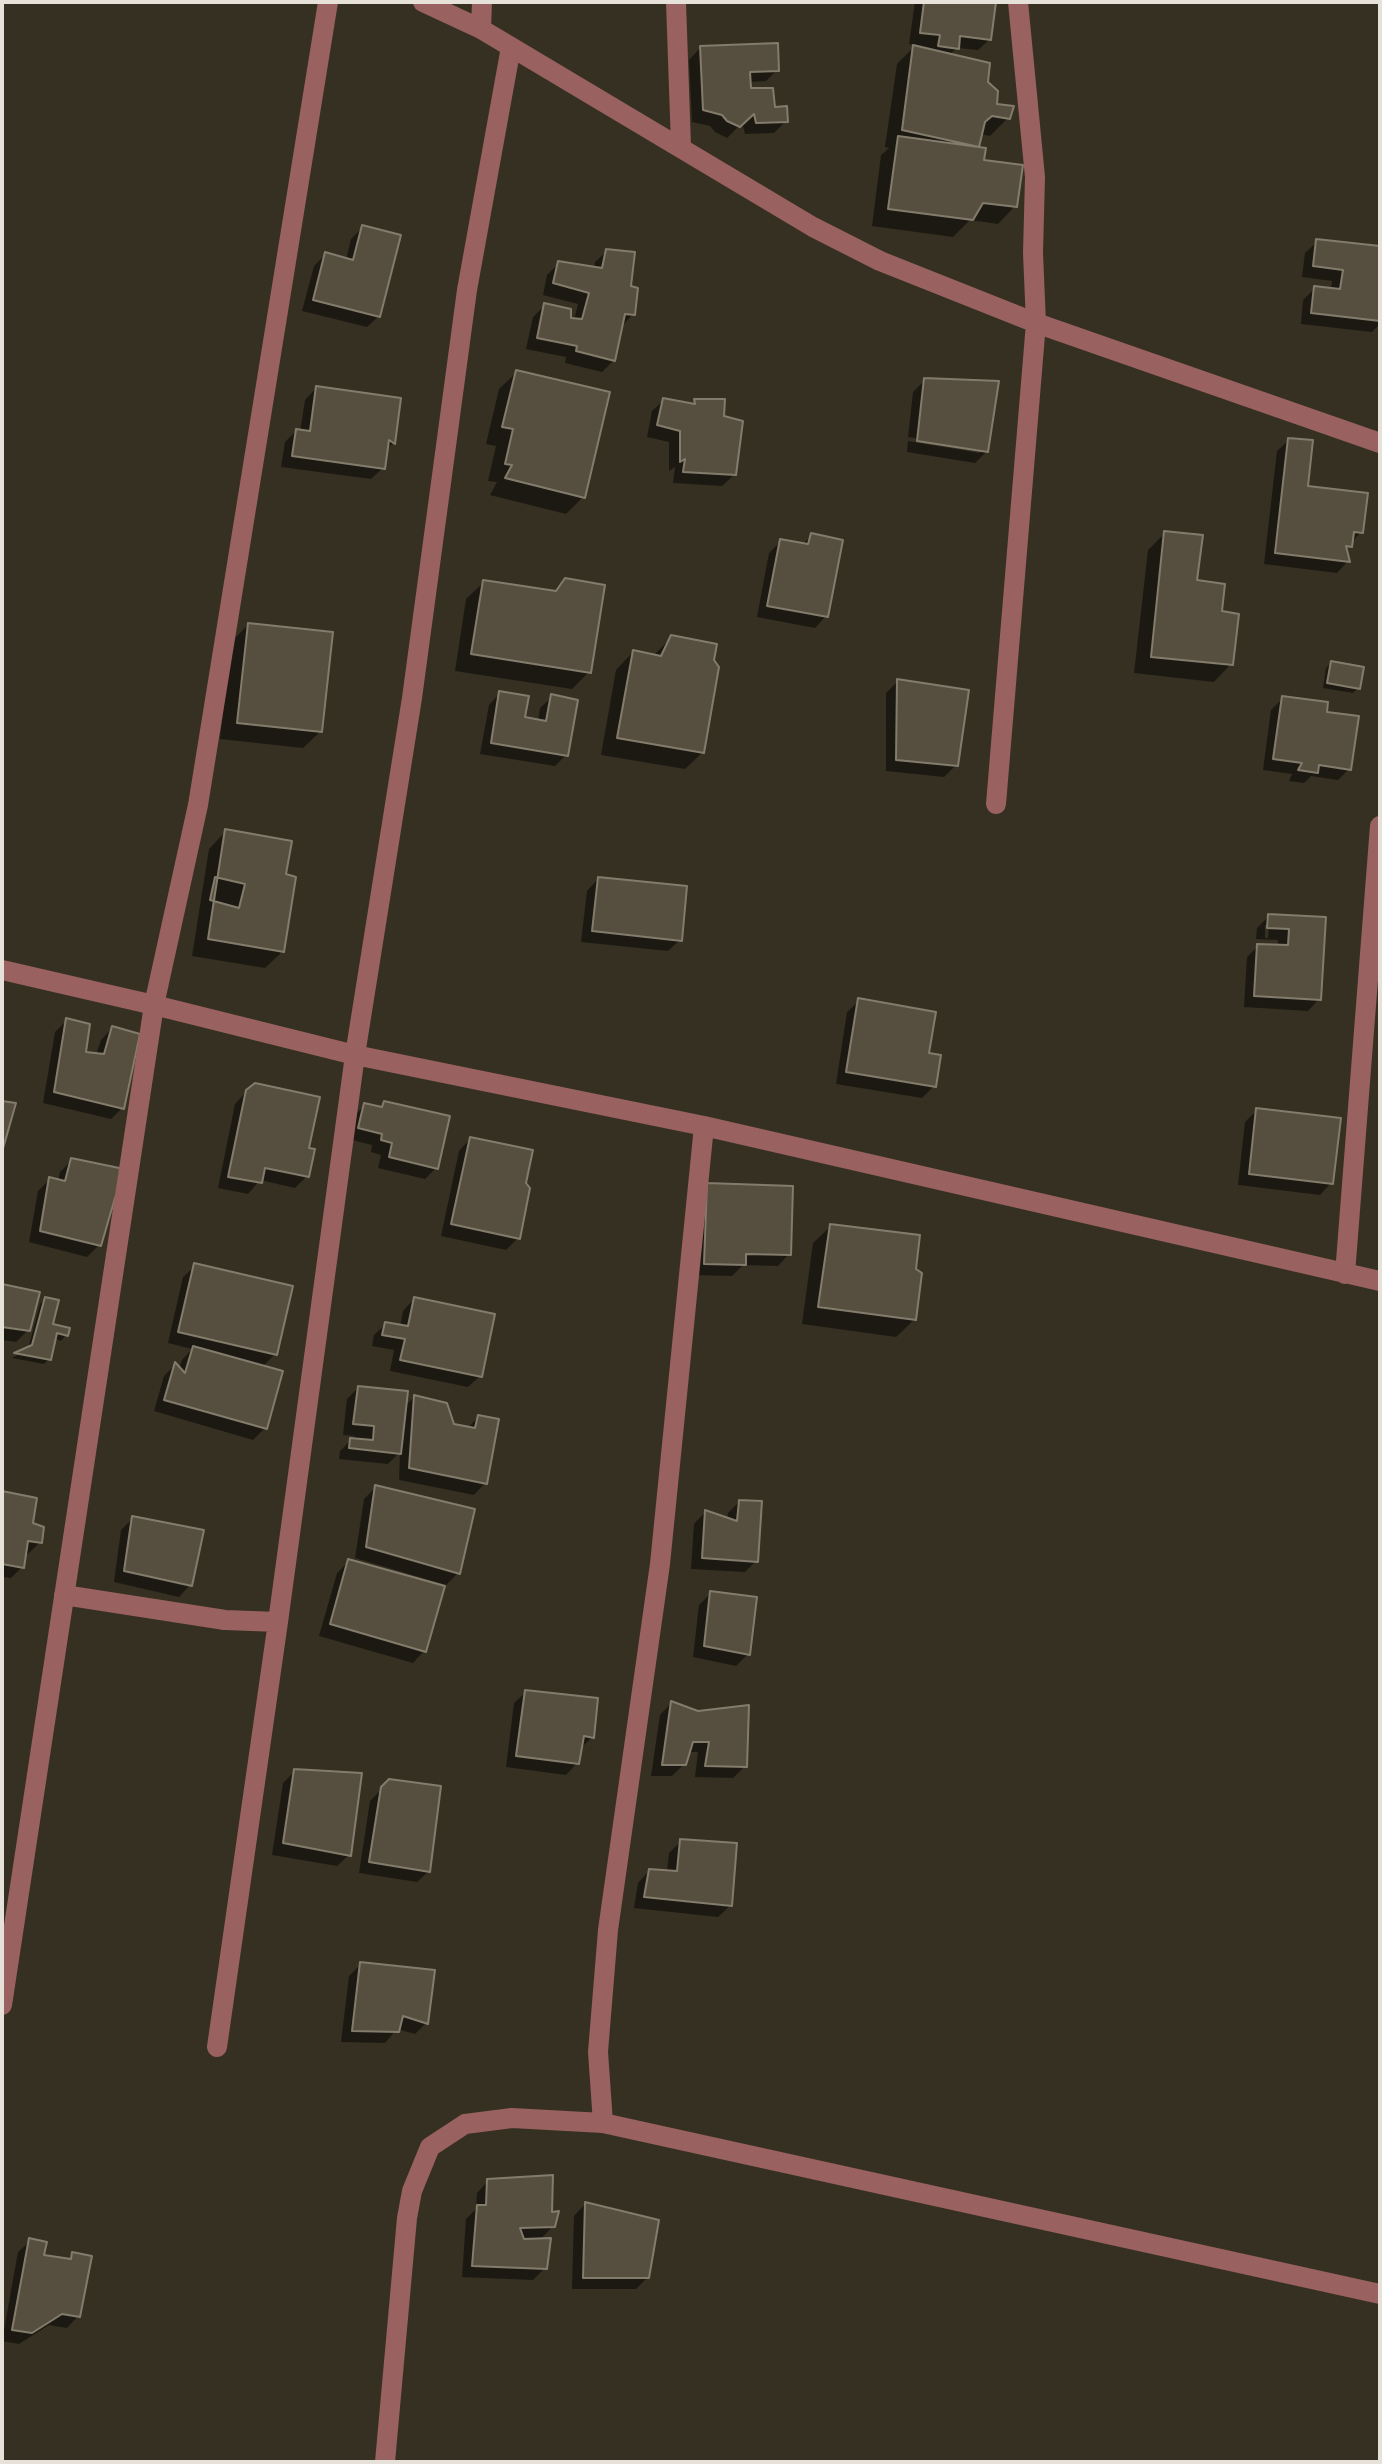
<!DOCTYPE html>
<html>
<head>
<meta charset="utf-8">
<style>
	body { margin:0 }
	#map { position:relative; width:1382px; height:2464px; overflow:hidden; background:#363022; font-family:"Space Grotesk",sans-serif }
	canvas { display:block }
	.frame { position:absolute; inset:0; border:4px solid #e6e2d9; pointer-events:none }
</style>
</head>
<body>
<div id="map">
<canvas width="1382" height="2464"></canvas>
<div class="frame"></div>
</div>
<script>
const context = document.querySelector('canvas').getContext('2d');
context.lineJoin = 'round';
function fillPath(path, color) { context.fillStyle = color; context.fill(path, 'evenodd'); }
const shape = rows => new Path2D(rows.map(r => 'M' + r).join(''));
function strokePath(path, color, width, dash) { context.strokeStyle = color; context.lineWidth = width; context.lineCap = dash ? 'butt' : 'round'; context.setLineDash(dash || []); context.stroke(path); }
const shadow = shape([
	[915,2,994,2,990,39,978,50,957,48,949,55,986,83,995,106,1008,118,990,136,980,134,977,149,982,161,1015,206,998,224,970,220,953,237,872,226,881,155,889,148,885,147,897,64,916,45,909,44],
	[700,48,777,70,766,81,749,82,749,90,786,121,774,133,745,134,742,123,727,138,715,132,710,126,692,122,689,60],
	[363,227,379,316,367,327,302,311,314,266,325,255,346,260,351,239],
	[1317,242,1380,248,1380,324,1372,332,1301,324,1303,300,1315,288,1331,290,1332,281,1302,277,1305,253],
	[607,251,629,288,633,314,622,326,614,360,602,372,565,363,566,357,526,349,533,317,545,305,574,320,578,304,543,295,547,275,559,263,594,269,595,262],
	[517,372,583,497,566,514,490,495,497,482,488,481,496,446,486,444,499,389],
	[925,380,986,452,975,463,907,452,908,441,980,453,980,449,908,437,913,392],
	[316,388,399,400,393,443,385,451,383,468,371,479,281,467,285,442,296,431,300,432,305,400],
	[664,400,690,405,694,401,722,417,734,475,722,486,673,483,675,467,669,471,669,442,647,437,652,411],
	[1289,440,1305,488,1361,532,1345,550,1348,561,1337,573,1264,564,1277,451],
	[1165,533,1195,582,1220,613,1231,664,1214,682,1134,673,1148,550],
	[811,536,826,616,815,628,757,617,769,553,781,541,802,545],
	[566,580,589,672,572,689,455,671,466,599,484,582,554,593],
	[248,625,321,731,303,748,220,739,231,642],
	[672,637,703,752,685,769,601,755,616,670,633,652,654,655],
	[1331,663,1358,688,1353,693,1323,688,1326,668],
	[898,681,956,765,944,777,886,771,886,693],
	[500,693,522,719,538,722,540,708,552,697,566,755,555,766,480,754,489,705],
	[1283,698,1325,713,1349,769,1338,780,1311,776,1304,783,1289,781,1292,774,1263,770,1271,710],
	[226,831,284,876,283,951,265,968,192,956,209,849],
	[598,879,680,940,668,951,581,942,587,891],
	[1269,916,1323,919,1319,999,1308,1011,1244,1007,1247,957,1258,946,1278,947,1278,940,1256,939,1257,928],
	[1265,925,1269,925,1268,938,1265,938],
	[859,1001,927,1054,934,1086,922,1098,836,1084,847,1012],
	[67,1020,83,1054,96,1055,101,1040,112,1028,122,1108,111,1119,43,1103,55,1032],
	[247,1091,307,1150,307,1176,295,1188,260,1180,248,1194,218,1188,235,1104],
	[385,1103,436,1168,425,1179,378,1168,381,1155,371,1152,372,1145,348,1139,353,1117,365,1105,380,1108],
	[1257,1110,1331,1183,1320,1195,1238,1185,1245,1122],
	[470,1139,524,1184,518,1238,506,1250,441,1236,459,1151],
	[72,1160,111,1203,99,1245,87,1257,29,1242,38,1191,50,1179,58,1181,60,1172],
	[707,1185,789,1254,778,1266,743,1265,732,1276,694,1275],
	[831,1226,913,1270,914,1320,896,1337,802,1324,813,1243],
	[195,1266,275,1354,262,1367,265,1428,253,1440,154,1411,164,1376,175,1365,179,1369,182,1360,192,1349,168,1343,183,1277],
	[2,1286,28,1330,16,1342,2,1340],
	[45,1299,51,1326,66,1335,61,1341,54,1338,49,1359,44,1364,12,1358,28,1349,40,1304],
	[414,1299,480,1376,468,1387,390,1371,394,1350,372,1346,374,1335,386,1324,400,1327,403,1311],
	[358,1388,404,1407,414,1397,452,1426,467,1429,478,1417,485,1483,474,1495,399,1480,400,1452,388,1464,339,1459,340,1451,355,1436,343,1435,347,1399],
	[375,1488,458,1573,446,1585,355,1558,364,1499],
	[2,1493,31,1525,40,1542,28,1554,24,1553,22,1567,11,1578,2,1577],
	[739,1502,756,1561,745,1572,691,1569,694,1524,705,1512,727,1520,728,1513],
	[133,1518,190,1585,179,1597,114,1582,121,1530],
	[349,1561,424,1651,413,1663,319,1636,337,1573],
	[711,1593,748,1654,736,1666,693,1657,699,1605],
	[526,1692,592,1737,581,1748,577,1763,566,1775,506,1767,514,1703],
	[671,1703,745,1766,733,1778,695,1777,698,1752,687,1752,684,1764,672,1776,651,1776,660,1715],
	[295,1771,349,1855,337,1866,272,1855,283,1783],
	[390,1781,429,1871,417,1882,359,1873,370,1801],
	[681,1841,730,1906,718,1917,634,1908,638,1883,649,1871,667,1872,669,1853],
	[361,1964,426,2023,415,2034,397,2029,385,2043,341,2042,349,1976],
	[488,2181,550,2214,553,2226,539,2241,545,2268,533,2280,462,2277,466,2219,476,2209,477,2193],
	[585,2204,648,2277,636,2289,572,2289,574,2216],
	[30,2241,42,2256,67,2261,73,2254,78,2316,67,2328,49,2325,19,2344,2,2341,18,2252]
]);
const building = shape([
	[924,2,996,2,991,40,960,36,959,49,938,46,940,35,920,33,924,2],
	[778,43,779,71,750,72,751,88,773,88,775,107,787,106,788,122,756,123,754,114,740,127,727,121,722,115,703,110,700,46,778,43],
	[913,45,990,63,988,82,998,91,997,104,1014,106,1010,119,992,116,985,122,979,147,902,130,913,45],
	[898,136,986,148,984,160,1023,165,1017,207,983,203,973,220,888,209,898,136],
	[362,225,401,235,380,317,313,300,325,252,353,260,362,225],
	[1316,239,1380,246,1380,321,1311,313,1314,286,1340,289,1343,270,1313,266,1316,239],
	[606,249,635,252,631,286,638,288,635,315,625,314,615,361,576,351,577,346,537,338,544,303,571,309,571,318,582,319,589,293,553,283,558,261,602,268,606,249],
	[516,370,610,392,585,498,505,478,512,465,505,464,513,429,502,427,516,370],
	[924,378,999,381,988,452,917,441,924,378],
	[316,386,401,398,395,444,389,440,385,469,292,456,296,429,310,431,316,386],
	[663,398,695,404,694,399,725,399,724,416,743,421,736,475,683,472,685,459,680,462,680,431,657,425,663,398],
	[1288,438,1313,440,1308,486,1368,493,1363,533,1354,532,1352,547,1346,546,1350,562,1275,553,1288,438],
	[1164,531,1203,535,1197,580,1225,584,1222,611,1239,614,1233,665,1151,657,1164,531],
	[811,533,843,540,828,617,767,606,780,539,808,544,811,533],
	[565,578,605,585,591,673,471,654,483,580,556,591,565,578],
	[248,623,333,632,322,732,237,723,248,623],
	[671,635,717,644,714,660,719,667,704,753,617,738,633,650,661,656,671,635],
	[1331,661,1364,667,1360,689,1327,683,1331,661],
	[897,679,969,690,958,766,896,760,897,679],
	[499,691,529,696,525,717,546,721,551,694,578,700,568,756,491,743,499,691],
	[1282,696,1328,702,1327,712,1359,716,1351,770,1319,765,1318,773,1298,770,1302,763,1273,759,1282,696],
	[225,829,292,841,286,874,296,877,284,952,208,939,225,829],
	[215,877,245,884,239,908,210,900,215,877],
	[598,877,687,886,682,941,592,931,598,877],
	[1268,914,1326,917,1321,1000,1254,996,1257,944,1288,945,1289,929,1267,928,1268,914],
	[858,998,936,1012,929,1053,941,1055,936,1087,846,1072,858,998],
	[66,1018,90,1024,86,1052,104,1054,112,1026,140,1034,124,1109,54,1092,66,1018],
	[255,1083,320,1097,309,1148,315,1149,309,1177,265,1168,262,1183,228,1177,246,1090,255,1083],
	[2,1101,16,1103,2,1152,2,1101],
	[384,1101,450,1116,438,1169,389,1157,392,1143,381,1140,382,1134,358,1128,364,1103,382,1107,384,1101],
	[1256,1108,1341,1118,1333,1184,1249,1174,1256,1108],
	[470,1137,533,1150,526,1183,530,1188,520,1239,451,1224,470,1137],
	[71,1158,129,1170,115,1198,101,1246,40,1231,49,1177,65,1181,71,1158],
	[707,1183,793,1186,791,1255,746,1254,746,1265,704,1264,707,1183],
	[830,1224,920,1235,916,1269,922,1273,916,1320,818,1307,830,1224],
	[194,1263,293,1286,277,1355,178,1332,194,1263],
	[2,1284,40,1292,30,1331,2,1327,2,1284],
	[45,1297,59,1300,53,1324,70,1328,68,1336,57,1333,51,1360,14,1353,32,1345,45,1297],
	[414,1297,495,1314,482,1377,400,1360,405,1339,382,1335,385,1322,408,1326,414,1297],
	[193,1346,283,1371,267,1429,164,1400,175,1362,185,1373,193,1346],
	[358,1386,408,1391,401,1454,349,1448,350,1438,373,1440,374,1426,353,1424,358,1386],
	[414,1395,447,1403,454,1424,475,1428,478,1415,499,1419,487,1484,409,1468,414,1395],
	[375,1485,475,1509,460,1574,366,1547,375,1485],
	[2,1491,37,1498,33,1523,44,1527,42,1543,28,1541,24,1568,2,1564,2,1491],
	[739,1500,762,1501,758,1562,702,1558,705,1510,737,1521,739,1500],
	[132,1516,204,1530,192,1586,124,1571,132,1516],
	[348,1559,445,1586,426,1652,330,1624,348,1559],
	[710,1591,757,1597,750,1655,704,1646,710,1591],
	[525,1690,598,1698,594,1738,584,1736,579,1764,516,1756,525,1690],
	[671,1701,698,1711,749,1705,747,1767,705,1766,709,1742,693,1742,686,1765,662,1765,671,1701],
	[294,1769,362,1773,351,1856,283,1843,294,1769],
	[389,1779,441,1786,430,1872,369,1862,381,1787,389,1779],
	[680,1839,737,1843,732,1906,644,1897,649,1869,677,1871,680,1839],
	[360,1962,435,1970,428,2024,403,2016,399,2032,352,2031,360,1962],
	[553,2175,552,2212,559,2211,555,2227,520,2228,524,2239,551,2238,547,2269,472,2266,477,2205,486,2205,487,2179,553,2175],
	[585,2202,659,2220,649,2278,583,2278,585,2202],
	[29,2238,47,2242,44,2255,71,2259,72,2252,92,2256,80,2317,62,2314,32,2333,12,2330,29,2238]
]);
const minor = shape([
	[423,2,481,29,813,227,880,261,1036,323,1380,443],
	[676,2,681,146],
	[481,29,482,2],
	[996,804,1036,323,1033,253,1035,177,1018,2],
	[2,970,154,1005,355,1055,704,1126,1380,1281],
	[1345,1274,1380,826],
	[64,1595,225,1620,278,1622],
	[2,2005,154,1005,198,805,328,2],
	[217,2047,278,1622,355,1055,412,698,467,290,511,47],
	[603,2123,598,2052,608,1930,660,1564,704,1126],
	[385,2462,407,2218,412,2191,430,2147,465,2124,512,2118,603,2123,1380,2294]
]);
fillPath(shadow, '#0007');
fillPath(building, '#564f40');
strokePath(building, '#837c6c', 2);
strokePath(minor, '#99615f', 20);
</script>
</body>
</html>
